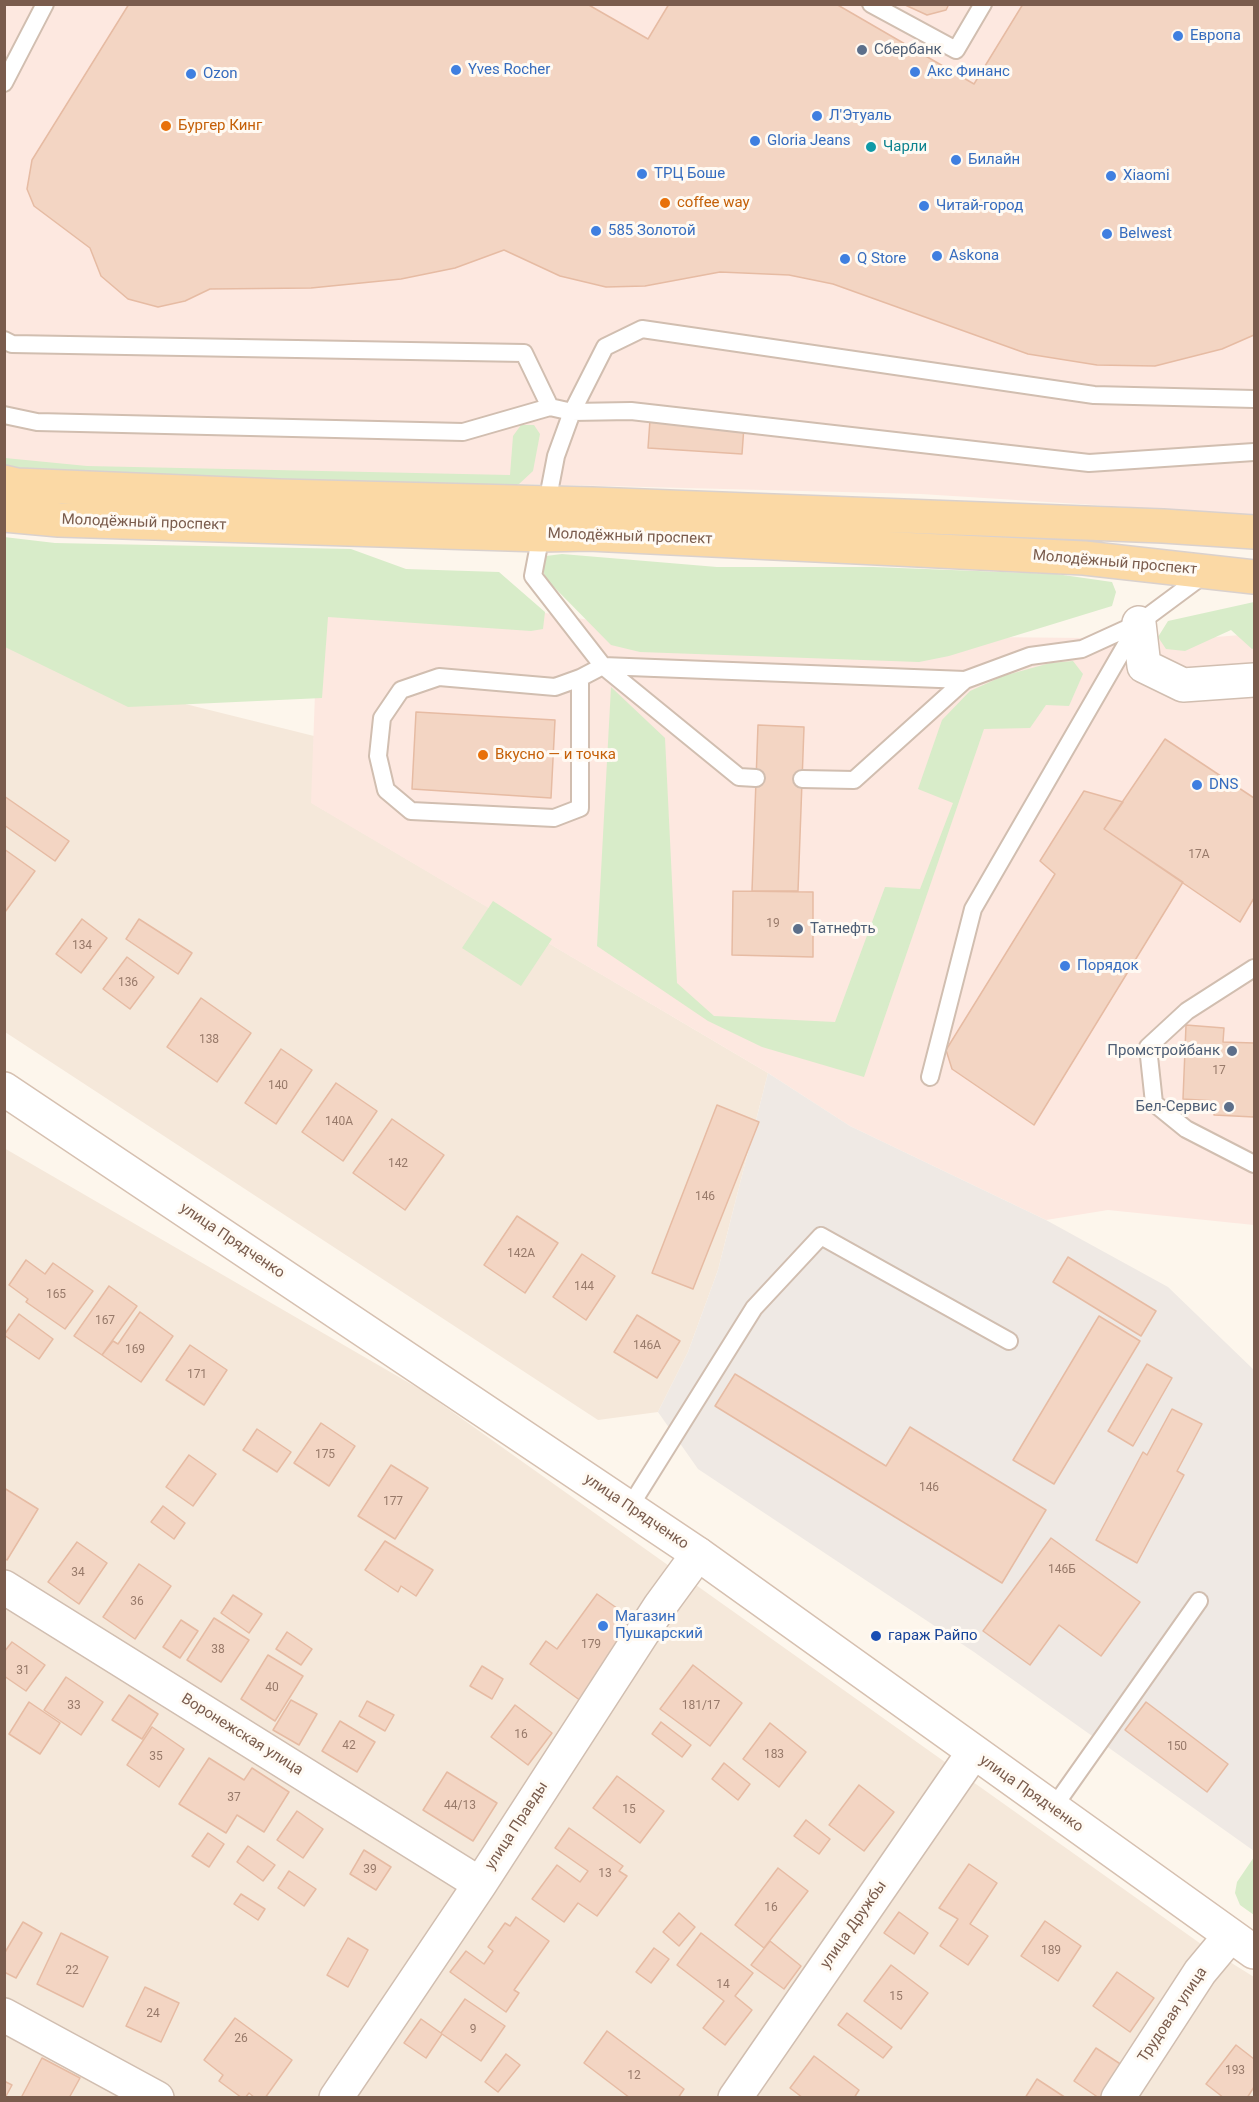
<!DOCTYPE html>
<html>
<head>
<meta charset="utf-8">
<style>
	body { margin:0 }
	#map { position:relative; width:1259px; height:2102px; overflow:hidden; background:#fdf6ec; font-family:Roboto,sans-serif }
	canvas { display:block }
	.frame { position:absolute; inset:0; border:6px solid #7a5c4d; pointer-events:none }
</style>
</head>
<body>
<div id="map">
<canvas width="1259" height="2102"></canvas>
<div class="frame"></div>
</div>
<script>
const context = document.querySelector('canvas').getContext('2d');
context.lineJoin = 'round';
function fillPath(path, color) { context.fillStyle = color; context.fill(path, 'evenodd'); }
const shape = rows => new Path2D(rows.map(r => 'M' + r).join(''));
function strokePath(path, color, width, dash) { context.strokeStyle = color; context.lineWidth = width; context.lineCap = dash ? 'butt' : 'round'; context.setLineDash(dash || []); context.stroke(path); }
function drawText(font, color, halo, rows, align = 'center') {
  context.font = font + ' Roboto,sans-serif'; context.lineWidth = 6; context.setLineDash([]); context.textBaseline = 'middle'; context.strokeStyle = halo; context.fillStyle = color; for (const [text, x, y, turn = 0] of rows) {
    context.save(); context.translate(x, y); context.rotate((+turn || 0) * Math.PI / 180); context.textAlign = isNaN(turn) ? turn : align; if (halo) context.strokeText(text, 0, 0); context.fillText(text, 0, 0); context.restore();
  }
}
const residential = shape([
	[4,643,129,690,314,736,312,803,768,1073,718,1270,688,1352,658,1412,598,1420,5,1032],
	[4,1148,423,1391,1201,1944,1254,1977,1254,2097,5,2097]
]);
const commercial = shape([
	[4,5,1254,5,1254,515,921,494,173,475,5,460],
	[376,586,677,634,1189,639,1254,634,1254,1225,1108,1210,1046,1220,850,1126,768,1073,311,803,318,611]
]);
const industrial = shape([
	[768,1073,850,1126,1046,1220,1168,1287,1254,1370,1254,1851,974,1652,698,1469,658,1412,688,1352,718,1270]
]);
const green = shape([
	[521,425,534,425,540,434,533,471,519,484,499,490,5,470,5,458,87,466,510,475,513,436],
	[4,537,55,543,351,549,406,569,499,572,545,612,543,629,531,631,328,617,322,698,128,707,5,647],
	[562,554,717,567,873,567,1056,574,1112,582,1116,592,1112,606,949,656,919,662,640,652,611,645,547,580,540,565,546,556],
	[1254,602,1254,648,1252,649,1231,630,1185,651,1166,649,1158,637,1168,621],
	[1073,661,1083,674,1069,706,1046,705,1030,728,984,729,864,1077,762,1047,708,1021,597,946,611,687,665,738,677,983,714,1016,835,1022,885,887,920,889,953,803,918,789,942,720,970,691,1003,676,1050,663],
	[493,901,552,939,521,986,462,948],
	[1254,1857,1254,1915,1240,1905,1235,1893,1237,1882]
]);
const building = shape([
	[129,4,587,4,648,39,669,4,836,4,974,84,1023,4,1254,4,1254,335,1222,349,1155,366,1097,365,1028,354,833,284,789,275,720,272,645,286,606,287,560,276,504,250,455,268,401,279,311,288,210,289,185,301,158,307,128,299,101,276,90,248,34,206,27,189,32,160,129,4],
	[903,4,949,4,946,10,927,15,903,4],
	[650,420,744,426,742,454,648,448,650,420],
	[416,712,555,720,551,798,412,789,416,712],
	[758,725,804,727,798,891,752,891,758,725],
	[1165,739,1254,798,1254,898,1240,922,1104,829,1165,739],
	[1084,791,1123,802,1104,829,1183,882,1034,1125,952,1069,946,1050,1055,874,1040,861,1084,791],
	[4,796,69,841,55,861,4,825,4,796],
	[4,849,35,871,5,912,4,911,4,849],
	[733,891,813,892,813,957,732,955,733,891],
	[82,919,107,938,81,973,56,954,82,919],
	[139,919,192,953,178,974,126,939,139,919],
	[127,957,154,977,130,1009,103,989,127,957],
	[201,998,251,1033,217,1082,167,1047,201,998],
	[1186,1025,1224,1028,1223,1042,1254,1043,1254,1117,1214,1115,1215,1101,1183,1099,1186,1025],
	[281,1049,312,1070,276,1124,245,1103,281,1049],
	[336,1083,377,1111,343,1161,302,1132,336,1083],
	[717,1105,759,1122,693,1289,652,1273,717,1105],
	[392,1119,444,1155,405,1210,353,1173,392,1119],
	[517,1216,558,1243,525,1293,484,1265,517,1216],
	[582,1254,615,1276,586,1320,553,1297,582,1254],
	[1068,1257,1156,1311,1141,1336,1053,1282,1068,1257],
	[26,1260,45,1274,53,1263,93,1291,65,1329,26,1302,28,1299,9,1285,26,1260],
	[109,1286,137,1306,102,1355,74,1336,109,1286],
	[140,1312,173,1336,141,1382,102,1355,113,1341,118,1344,140,1312],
	[19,1314,53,1339,39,1359,4,1335,19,1314],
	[637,1315,680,1341,657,1378,614,1352,637,1315],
	[1099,1316,1140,1341,1054,1484,1013,1460,1099,1316],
	[190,1345,227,1370,204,1405,166,1380,190,1345],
	[1147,1364,1172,1378,1133,1446,1108,1431,1147,1364],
	[735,1374,886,1466,910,1427,1046,1510,1002,1583,715,1406,735,1374],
	[1172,1409,1202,1424,1177,1471,1184,1475,1137,1563,1096,1540,1143,1452,1147,1455,1172,1409],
	[321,1423,355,1446,329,1486,294,1463,321,1423],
	[257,1429,291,1452,277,1472,243,1450,257,1429],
	[189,1455,216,1474,193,1506,166,1487,189,1455],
	[391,1465,428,1488,395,1539,358,1516,391,1465],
	[4,1488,38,1509,7,1560,4,1558,4,1488],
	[163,1506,185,1523,174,1539,151,1522,163,1506],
	[1051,1538,1140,1602,1101,1656,1059,1625,1030,1665,983,1631,1051,1538],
	[385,1541,433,1570,416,1596,401,1586,398,1592,365,1570,385,1541],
	[77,1542,107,1563,79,1604,48,1582,77,1542],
	[139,1564,171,1586,135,1639,103,1617,139,1564],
	[597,1594,638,1623,581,1701,530,1664,546,1641,557,1649,597,1594],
	[233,1595,262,1614,249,1633,221,1613,233,1595],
	[214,1618,249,1640,221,1682,187,1660,214,1618],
	[181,1620,198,1631,180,1658,163,1647,181,1620],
	[287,1632,312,1649,301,1665,276,1649,287,1632],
	[12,1642,45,1665,26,1691,4,1676,4,1652,12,1642],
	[268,1655,303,1676,275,1721,241,1699,268,1655],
	[693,1665,742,1703,710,1746,660,1709,693,1665],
	[482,1666,503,1679,492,1699,470,1686,482,1666],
	[66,1677,103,1702,81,1735,44,1710,66,1677],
	[129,1695,158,1714,142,1739,112,1720,129,1695],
	[291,1700,317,1714,299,1745,273,1730,291,1700],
	[367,1701,394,1715,385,1731,359,1716,367,1701],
	[29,1702,60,1723,40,1754,9,1734,29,1702],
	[1146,1702,1228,1764,1207,1792,1125,1730,1146,1702],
	[515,1705,552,1733,528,1765,491,1737,515,1705],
	[340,1721,375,1742,357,1772,322,1751,340,1721],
	[661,1722,691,1745,682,1757,652,1734,661,1722],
	[770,1723,806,1752,779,1787,743,1759,770,1723],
	[152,1727,184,1749,159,1787,127,1765,152,1727],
	[209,1758,244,1780,252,1768,289,1792,264,1832,237,1815,226,1833,179,1804,209,1758],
	[724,1763,750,1784,738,1800,712,1779,724,1763],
	[447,1772,497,1803,473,1841,423,1810,447,1772],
	[617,1776,664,1811,640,1843,593,1808,617,1776],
	[859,1785,894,1812,864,1851,829,1825,859,1785],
	[297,1811,323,1829,303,1858,277,1840,297,1811],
	[806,1820,830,1839,819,1854,794,1836,806,1820],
	[569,1828,623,1866,619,1871,627,1876,597,1916,578,1903,564,1922,532,1899,557,1865,580,1882,588,1871,555,1848,569,1828],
	[208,1833,224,1844,209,1867,192,1856,208,1833],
	[248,1846,275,1865,263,1881,237,1862,248,1846],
	[364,1850,391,1867,376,1890,350,1874,364,1850],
	[969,1864,997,1883,970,1924,988,1936,968,1965,940,1946,958,1919,939,1908,969,1864],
	[778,1868,808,1891,764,1948,735,1925,778,1868],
	[289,1871,316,1889,304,1906,278,1888,289,1871],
	[241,1894,265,1909,258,1920,234,1904,241,1894],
	[899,1912,928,1933,914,1954,884,1933,899,1912],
	[679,1913,695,1927,679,1946,663,1932,679,1913],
	[516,1917,549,1941,514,1990,519,1993,506,2012,450,1972,466,1951,484,1964,493,1951,488,1947,505,1923,510,1926,516,1917],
	[1045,1921,1081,1946,1058,1981,1021,1956,1045,1921],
	[23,1922,42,1933,16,1978,4,1972,4,1954,23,1922],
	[61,1933,108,1957,83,2007,37,1984,61,1933],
	[701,1933,753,1973,735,1996,752,2010,725,2045,703,2028,724,2001,677,1965,701,1933],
	[348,1938,368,1950,348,1987,327,1975,348,1938],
	[770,1941,801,1966,784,1989,751,1965,770,1941],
	[654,1948,669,1959,651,1983,636,1972,654,1948],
	[891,1965,928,1993,901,2029,864,2001,891,1965],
	[1117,1972,1154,1998,1130,2032,1093,2006,1117,1972],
	[145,1987,179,2003,161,2042,126,2026,145,1987],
	[465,1999,505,2026,481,2061,442,2034,426,2058,404,2043,421,2019,441,2033,465,1999],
	[847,2013,892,2047,883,2058,838,2025,847,2013],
	[235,2018,292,2060,265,2098,255,2098,249,2093,245,2098,242,2098,219,2081,223,2075,204,2060,235,2018],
	[607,2031,684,2089,678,2098,630,2098,584,2063,607,2031],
	[1236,2045,1254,2059,1254,2087,1247,2098,1224,2098,1206,2084,1236,2045],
	[1096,2048,1131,2071,1113,2098,1099,2098,1074,2081,1096,2048],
	[506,2054,520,2065,498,2092,485,2082,506,2054],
	[814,2056,859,2090,854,2098,803,2098,790,2088,814,2056],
	[42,2058,80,2078,69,2098,21,2098,42,2058],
	[1037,2079,1066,2098,1025,2098,1037,2079],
	[4,2081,12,2085,5,2098,4,2098,4,2081]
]);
const lane = shape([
	[871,4,956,50,983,4],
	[4,83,45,4],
	[4,340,12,344,524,353,550,407],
	[4,415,37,422,463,432,550,407,572,412,631,411,1089,463,1254,452],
	[1205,574,1139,623,1082,649,1030,656,965,680,603,666,533,576,556,456,572,412,605,347,642,329,1094,395,1254,399],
	[580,678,580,808,554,818,411,811,386,790,378,756,382,718,401,690,439,677,555,687,580,678,603,666,739,777,756,778],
	[802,779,854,780,965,680],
	[1254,968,1187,1011,1148,1047,1154,1103,1186,1129,1254,1164],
	[930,1077,973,909,1135,629],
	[629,1508,754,1308,821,1236,1009,1341],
	[1053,1808,1199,1601]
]);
const street = shape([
	[1139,623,1144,666,1183,685,1254,680],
	[4,1587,480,1884],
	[4,2015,157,2098],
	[336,2098,480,1884,660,1606,698,1554],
	[735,2098,973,1753],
	[1118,2098,1200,1972,1230,1936]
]);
const secondary = shape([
	[4,1089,698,1554,1254,1952]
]);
const primary = shape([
	[4,482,17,485,279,496,592,504,1163,526,1254,532],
	[4,515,59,520,541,535,589,534,1084,558,1254,577]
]);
const markers = [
	[1178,36,6,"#3f7fe0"],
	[862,50,6,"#5c6f8a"],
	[456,70,6,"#3f7fe0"],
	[915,72,6,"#3f7fe0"],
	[191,74,6,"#3f7fe0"],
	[817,116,6,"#3f7fe0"],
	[166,126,6,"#e8710a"],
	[755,141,6,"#3f7fe0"],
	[871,147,6,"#0f9aa8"],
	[956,160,6,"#3f7fe0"],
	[642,174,6,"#3f7fe0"],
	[1111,176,6,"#3f7fe0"],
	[665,203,6,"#e8710a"],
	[924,206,6,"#3f7fe0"],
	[596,231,6,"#3f7fe0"],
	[1107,234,6,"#3f7fe0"],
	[937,256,6,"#3f7fe0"],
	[845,259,6,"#3f7fe0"],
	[483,755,6,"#e8710a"],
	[1197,785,6,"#3f7fe0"],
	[798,929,6,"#5c6f8a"],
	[1065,966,6,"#3f7fe0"],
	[1232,1051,6,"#5c6f8a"],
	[1229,1107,6,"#5c6f8a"],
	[603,1626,6,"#3f7fe0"],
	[876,1636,6,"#1a4fb4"]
];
const numberNames = [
	["17А",1199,855],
	["19",773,924],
	["134",82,946],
	["136",128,983],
	["138",209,1040],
	["17",1219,1071],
	["140",278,1086],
	["140А",339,1122],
	["142",398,1164],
	["146",705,1197],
	["142А",521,1254],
	["144",584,1287],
	["165",56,1295],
	["167",105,1321],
	["146А",647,1346],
	["169",135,1350],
	["171",197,1375],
	["175",325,1455],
	["146",929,1488],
	["177",393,1502],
	["146Б",1062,1570],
	["34",78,1573],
	["36",137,1602],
	["179",591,1645],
	["38",218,1650],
	["31",23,1671],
	["40",272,1688],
	["33",74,1706],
	["181/17",701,1706],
	["16",521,1735],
	["42",349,1746],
	["150",1177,1747],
	["183",774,1755],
	["35",156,1757],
	["37",234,1798],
	["44/13",460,1806],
	["15",629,1810],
	["39",370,1870],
	["13",605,1874],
	["16",771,1908],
	["189",1051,1951],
	["22",72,1971],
	["14",723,1985],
	["15",896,1997],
	["24",153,2014],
	["9",473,2030],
	["26",241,2039],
	["193",1235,2071],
	["12",634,2076]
];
const shopNames = [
	["Европа",1190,36],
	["Yves Rocher",468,70],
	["Акс Финанс",927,72],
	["Ozon",203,74],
	["Л'Этуаль",829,116],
	["Gloria Jeans",767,141],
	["Билайн",968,160],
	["ТРЦ Боше",654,174],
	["Xiaomi",1123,176],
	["Читай-город",936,206],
	["585 Золотой",608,231],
	["Belwest",1119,234],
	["Askona",949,256],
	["Q Store",857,259],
	["DNS",1209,785],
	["Порядок",1077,966],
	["Магазин",615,1617],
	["Пушкарский",615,1634]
];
const serviceNames = [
	["Сбербанк",874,50],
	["Татнефть",810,929],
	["Промстройбанк",1220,1051,"right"],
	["Бел-Сервис",1217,1107,"right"]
];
const foodNames = [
	["Бургер Кинг",178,126],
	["coffee way",677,203],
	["Вкусно — и точка",495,755]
];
const cultureNames = [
	["Чарли",883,147]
];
const streetNames = [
	["Молодёжный проспект",144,523,2],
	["Молодёжный проспект",630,537,2],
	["Молодёжный проспект",1115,563,5],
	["улица Прядченко",232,1241,34],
	["улица Прядченко",636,1512,34],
	["Воронежская улица",242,1735,32],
	["улица Прядченко",1031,1794,35],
	["улица Правды",517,1826,-57],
	["улица Дружбы",854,1925,-55],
	["Трудовая улица",1173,2015,-56]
];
const transitNames = [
	["гараж Райпо",888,1636]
];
fillPath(residential, '#f5e8da');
fillPath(commercial, '#fde8e0');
fillPath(industrial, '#efe9e4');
fillPath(green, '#d8ecc9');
fillPath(building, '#f3d5c3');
strokePath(building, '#e6bba3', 1.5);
strokePath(lane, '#d1beb0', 20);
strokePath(street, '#d1beb0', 36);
strokePath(secondary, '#d6c0b0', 36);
strokePath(primary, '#dad1cd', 36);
strokePath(lane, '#fff', 16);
strokePath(street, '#fff', 33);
strokePath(secondary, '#fff', 33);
strokePath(primary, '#fbd9a5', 33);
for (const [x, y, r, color] of markers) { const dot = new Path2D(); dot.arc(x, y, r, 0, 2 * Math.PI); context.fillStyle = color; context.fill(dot); strokePath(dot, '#fffaf3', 2); }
drawText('12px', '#987a6a', null, numberNames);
drawText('15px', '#366cbe', '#fffaf3', shopNames, 'left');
drawText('15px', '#4e5e75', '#fffaf3', serviceNames, 'left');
drawText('15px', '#c56008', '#fffaf3', foodNames, 'left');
drawText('15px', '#0d838f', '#fffaf3', cultureNames, 'left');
drawText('15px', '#7a5c4d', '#fffaf3', streetNames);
drawText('15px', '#164399', '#fffaf3', transitNames, 'left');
</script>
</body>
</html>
